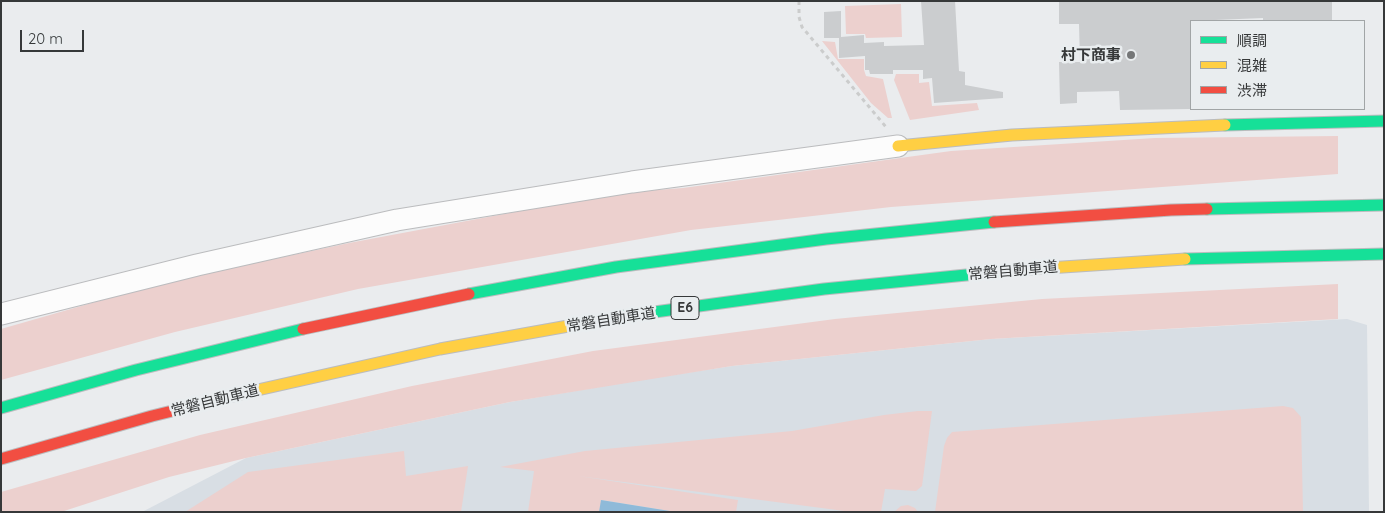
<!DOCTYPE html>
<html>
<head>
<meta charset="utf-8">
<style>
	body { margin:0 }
	#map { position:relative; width:1385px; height:513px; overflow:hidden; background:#eaecee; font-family:Quicksand,"Noto Sans JP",sans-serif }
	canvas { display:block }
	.frame { position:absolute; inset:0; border:2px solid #363839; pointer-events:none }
	.legend { position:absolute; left:1190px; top:20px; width:175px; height:90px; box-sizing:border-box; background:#e9edef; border:1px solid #a1a5a6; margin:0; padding:6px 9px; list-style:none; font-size:15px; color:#363839 }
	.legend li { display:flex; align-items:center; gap:10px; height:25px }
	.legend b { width:25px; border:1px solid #a1a5a6 }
	.scale { position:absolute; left:20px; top:30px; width:64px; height:22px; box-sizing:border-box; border:2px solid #363839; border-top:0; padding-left:6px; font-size:15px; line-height:18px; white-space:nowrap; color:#363839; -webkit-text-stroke:4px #e9edef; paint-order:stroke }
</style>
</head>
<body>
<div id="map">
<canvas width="1385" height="513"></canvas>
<div class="frame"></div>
<ul class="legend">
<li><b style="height:6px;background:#16e098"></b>順調</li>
<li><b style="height:6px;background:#ffcf43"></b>混雑</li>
<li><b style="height:6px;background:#f24e42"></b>渋滞</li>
</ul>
<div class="scale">20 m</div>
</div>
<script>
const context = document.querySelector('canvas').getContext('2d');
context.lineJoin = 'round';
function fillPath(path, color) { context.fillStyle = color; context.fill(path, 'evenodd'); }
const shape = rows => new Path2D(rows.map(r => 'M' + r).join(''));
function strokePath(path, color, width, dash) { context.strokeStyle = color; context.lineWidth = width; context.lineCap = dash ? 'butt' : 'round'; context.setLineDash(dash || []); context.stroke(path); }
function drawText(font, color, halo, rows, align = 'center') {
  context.font = font + ' Quicksand,"Noto Sans JP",sans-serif'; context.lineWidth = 5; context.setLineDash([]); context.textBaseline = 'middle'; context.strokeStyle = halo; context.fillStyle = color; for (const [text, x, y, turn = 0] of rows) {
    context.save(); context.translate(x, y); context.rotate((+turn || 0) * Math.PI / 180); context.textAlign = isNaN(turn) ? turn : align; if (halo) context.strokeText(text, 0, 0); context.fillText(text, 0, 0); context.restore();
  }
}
const built = shape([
	[1347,319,1367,325,1369,512,142,512,246,458,510,402,640,380,732,366,991,339]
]);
const green = shape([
	[901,4,902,37,866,38,865,34,846,34,845,6],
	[822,41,835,42,838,59,864,59,864,70,866,76,883,79,892,118,888,118,871,103],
	[896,74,919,74,919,83,929,82,932,106,977,103,979,110,910,120,894,80],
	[1338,136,1338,174,891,207,691,230,358,289,175,332,1,380,1,329,165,282,349,243,616,193,683,188,951,151,1155,138],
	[1338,284,1338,319,991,339,732,366,510,402,246,458,169,477,61,512,1,512,1,492,200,435,412,386,593,351,835,319,1042,299],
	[1283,406,1293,408,1301,417,1303,512,935,512,944,446,947,438,952,432],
	[918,411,932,411,922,486,916,491,885,489,881,512,852,512,578,476,738,500,736,512,676,512,602,500,599,512,528,512,534,471,500,467,585,451,792,431,884,415],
	[404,451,406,476,468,466,461,512,185,512,248,472],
	[908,505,915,508,918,512,894,512,901,506]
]);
const water = shape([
	[601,500,676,512,599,512]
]);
const building = shape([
	[921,1,955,1,959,71,965,72,965,85,1003,92,1003,98,934,103,932,78,923,79,923,70,893,70,893,74,870,74,869,70,865,70,865,56,839,58,839,38,824,38,824,12,841,11,841,37,864,35,864,43,884,42,884,46,924,45],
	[1059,1,1332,1,1332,21,1263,21,1263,18,1191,21,1191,109,1120,110,1119,91,1077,92,1077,103,1060,104,1059,62,1080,62,1079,24,1059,24]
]);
const path = shape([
	[799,1,799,17,802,27,886,127]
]);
const street = shape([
	[1,314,197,265,397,220,632,182,898,146]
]);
const fast = shape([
	[1225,125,1384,121],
	[1207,209,1384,205],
	[1185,259,1384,254],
	[469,294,616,267,826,239,994,222],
	[585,323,625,316,824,289,1017,270],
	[1,408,136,370,303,329]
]);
const slow = shape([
	[898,146,1012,135,1225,125],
	[1017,270,1185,259],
	[253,391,440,349,585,323]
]);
const jam = shape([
	[994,222,1171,210,1207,209],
	[303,329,469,294],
	[1,459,152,416,253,391]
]);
const markers = [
	[1131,55,5,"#757778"]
];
const shields = [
	[685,308,28]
];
const shieldNames = [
	["E6",685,308]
];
const poiNames = [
	["村下商事",1121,55]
];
const streetNames = [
	["常磐自動車道",1013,271,-5],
	["常磐自動車道",611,320,-9],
	["常磐自動車道",215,401,-14]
];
fillPath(built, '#d8dee4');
fillPath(green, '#ecd0ce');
fillPath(water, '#8fbad9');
fillPath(building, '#cbcdcf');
strokePath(street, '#bbbcbe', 23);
strokePath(fast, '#bbbcbe', 13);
strokePath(slow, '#bbbcbe', 13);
strokePath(jam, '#bbbcbe', 13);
strokePath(path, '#cbcccc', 3, [4, 4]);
strokePath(street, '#fcfcfc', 21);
strokePath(fast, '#16e098', 11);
strokePath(slow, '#ffcf43', 11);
strokePath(jam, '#f24e42', 11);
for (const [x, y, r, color] of markers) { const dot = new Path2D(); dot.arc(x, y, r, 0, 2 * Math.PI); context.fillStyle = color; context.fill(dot); strokePath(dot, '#e9edef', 2); }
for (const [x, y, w] of shields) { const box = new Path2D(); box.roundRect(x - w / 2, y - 11.5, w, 23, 4); context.fillStyle = '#e9edef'; context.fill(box); strokePath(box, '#363839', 1); }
drawText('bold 14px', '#363839', null, shieldNames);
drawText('bold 15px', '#363839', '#e9edef', poiNames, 'right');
drawText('15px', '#363839', '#e9edef', streetNames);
</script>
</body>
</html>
